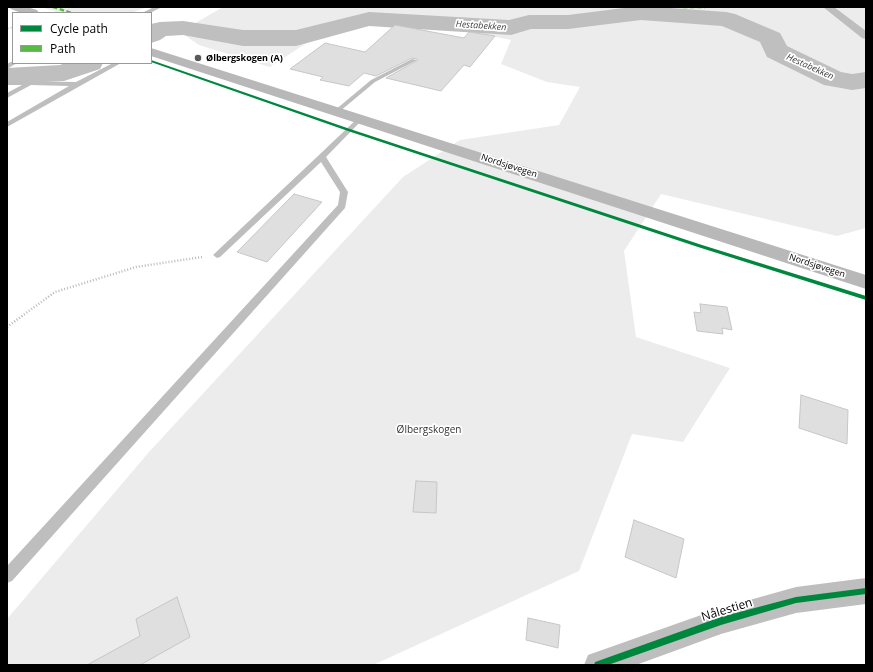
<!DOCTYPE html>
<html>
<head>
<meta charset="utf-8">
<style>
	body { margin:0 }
	#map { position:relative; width:873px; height:672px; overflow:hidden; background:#fff; font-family:"Open Sans",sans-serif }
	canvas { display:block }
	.frame { position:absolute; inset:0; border:8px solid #000; pointer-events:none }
	.legend { position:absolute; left:12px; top:12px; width:140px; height:52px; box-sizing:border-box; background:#fff; border:1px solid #999; margin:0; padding:5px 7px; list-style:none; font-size:12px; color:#000 }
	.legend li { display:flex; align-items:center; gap:8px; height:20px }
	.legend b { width:20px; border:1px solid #999 }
</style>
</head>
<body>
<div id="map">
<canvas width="873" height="672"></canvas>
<div class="frame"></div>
<ul class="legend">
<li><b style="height:5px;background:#00873e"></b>Cycle path</li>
<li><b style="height:5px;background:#58b947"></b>Path</li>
</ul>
</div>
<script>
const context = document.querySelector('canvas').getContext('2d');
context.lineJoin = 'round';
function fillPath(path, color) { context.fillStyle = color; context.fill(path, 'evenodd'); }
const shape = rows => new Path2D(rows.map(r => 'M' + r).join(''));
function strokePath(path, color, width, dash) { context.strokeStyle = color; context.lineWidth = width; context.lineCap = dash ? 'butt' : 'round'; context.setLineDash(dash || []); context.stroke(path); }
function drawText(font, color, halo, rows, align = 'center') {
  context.font = font + ' "Open Sans",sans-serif'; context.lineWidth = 3.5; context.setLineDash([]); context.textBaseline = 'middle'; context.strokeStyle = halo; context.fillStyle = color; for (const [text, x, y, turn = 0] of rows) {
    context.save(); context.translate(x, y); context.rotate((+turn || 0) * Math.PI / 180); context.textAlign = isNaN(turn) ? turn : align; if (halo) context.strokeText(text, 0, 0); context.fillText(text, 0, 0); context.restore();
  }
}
const green = shape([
	[41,7,147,7,131,13,60,13],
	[223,7,866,7,866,228,837,236,661,194,624,251,636,337,730,368,683,442,632,434,579,571,373,665,7,665,7,619,149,452,403,177,460,140,559,125,580,87,547,82,501,64,511,40,381,14,308,42,270,67,199,45,180,32]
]);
const river = shape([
	[632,7,657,7,726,12,735,14,780,33,787,46,841,72,852,74,866,72,866,88,852,90,824,85,767,57,760,42,722,26,641,20,568,29,531,29,511,35,369,26,296,46,243,46,183,35,166,36,160,40,151,43,151,24,160,22,183,21,243,30,296,30,369,12,509,20,529,15,568,15,632,7],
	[65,63,103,63,100,69,64,81,7,84,7,68,60,65,65,63]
]);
const building = shape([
	[395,25,464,38,469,32,495,36,470,67,464,65,441,91,386,78,418,60,417,59,412,58,376,76,364,73,349,86,320,80,323,77,290,69,325,43,365,52,395,25],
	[294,194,322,202,267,262,237,252,294,194],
	[700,304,727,307,732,330,722,328,723,334,697,331,694,312,701,313,700,304],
	[801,395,848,410,847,444,799,428,801,395],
	[416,481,437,482,436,513,413,512,416,481],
	[634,520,684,539,676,578,625,557,634,520],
	[177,597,190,637,140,665,87,665,140,636,136,619,177,597],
	[528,618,560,625,558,648,526,640,528,618]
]);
const pathFar1 = shape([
	[7,29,13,27]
]);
const path = shape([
	[7,327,55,292,136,267,202,257]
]);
const service = shape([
	[154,7,162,7,150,13,142,13,154,7],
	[412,59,417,60,375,82,339,112,334,111,371,80,412,59],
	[13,61,13,63,17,63,7,69,7,64,13,61],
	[113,63,121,63,7,127,7,122,69,86,31,85,7,98,7,93,22,85,7,85,7,81,76,82,113,63],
	[361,116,363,117,363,119,326,157,348,192,345,208,12,581,7,583,7,566,338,205,340,192,321,162,220,257,217,258,213,255,319,155,359,117,361,116]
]);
const minor = shape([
	[823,7,834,7,866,31,866,39,862,38,823,7],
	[866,578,866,604,796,613,721,634,636,665,584,665,588,655,721,608,796,587,866,578]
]);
const secondary = shape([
	[9,7,27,7,37,10,39,13,21,13,11,9,9,7],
	[151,48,866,275,866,289,151,56,151,48]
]);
const quiet = shape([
	[53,7,72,13],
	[683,7,705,7]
]);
const cycleway = shape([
	[151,60,350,129,702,245,866,296,866,300,698,247,348,131,151,62,151,60],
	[866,588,866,594,796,603,721,625,608,665,594,665,595,662,598,661,721,617,796,597,866,588]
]);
const markers = [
	[198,58,4,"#595959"]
];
const farWaternames = [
	["Hestabekken",481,26,4],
	["Hestabekken",810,67,24]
];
const farPoinames = [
	["Ølbergskogen (A)",206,58]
];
const farStreetnames = [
	["Nordsjøvegen",509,166,18],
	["Nordsjøvegen",817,266,18]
];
const parkNames = [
	["Ølbergskogen",429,430]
];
const nearStreetnames = [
	["Nålestien",727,610,-17]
];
fillPath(green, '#ececec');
fillPath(river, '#bfbfbf');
fillPath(building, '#dfdfdf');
strokePath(building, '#c7c7c7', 1);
strokePath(pathFar1, '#b9b9b9', 1.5, [0.5, 1]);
strokePath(path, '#b9b9b9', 2.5, [1, 2]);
fillPath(service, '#bebebe');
fillPath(minor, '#bebebe');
fillPath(secondary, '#b8b8b8');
strokePath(quiet, '#58b947', 2.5, [4.5, 2.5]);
fillPath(cycleway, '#00873e');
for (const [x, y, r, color] of markers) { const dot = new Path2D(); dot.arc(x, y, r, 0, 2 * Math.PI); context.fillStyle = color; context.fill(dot); strokePath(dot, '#fff', 1.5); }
drawText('italic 9px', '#444', '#fff', farWaternames);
drawText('bold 9px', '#000', '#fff', farPoinames, 'left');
drawText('9px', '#000', '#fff', farStreetnames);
drawText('10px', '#333', '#fff', parkNames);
drawText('12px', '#000', '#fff', nearStreetnames);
</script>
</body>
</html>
